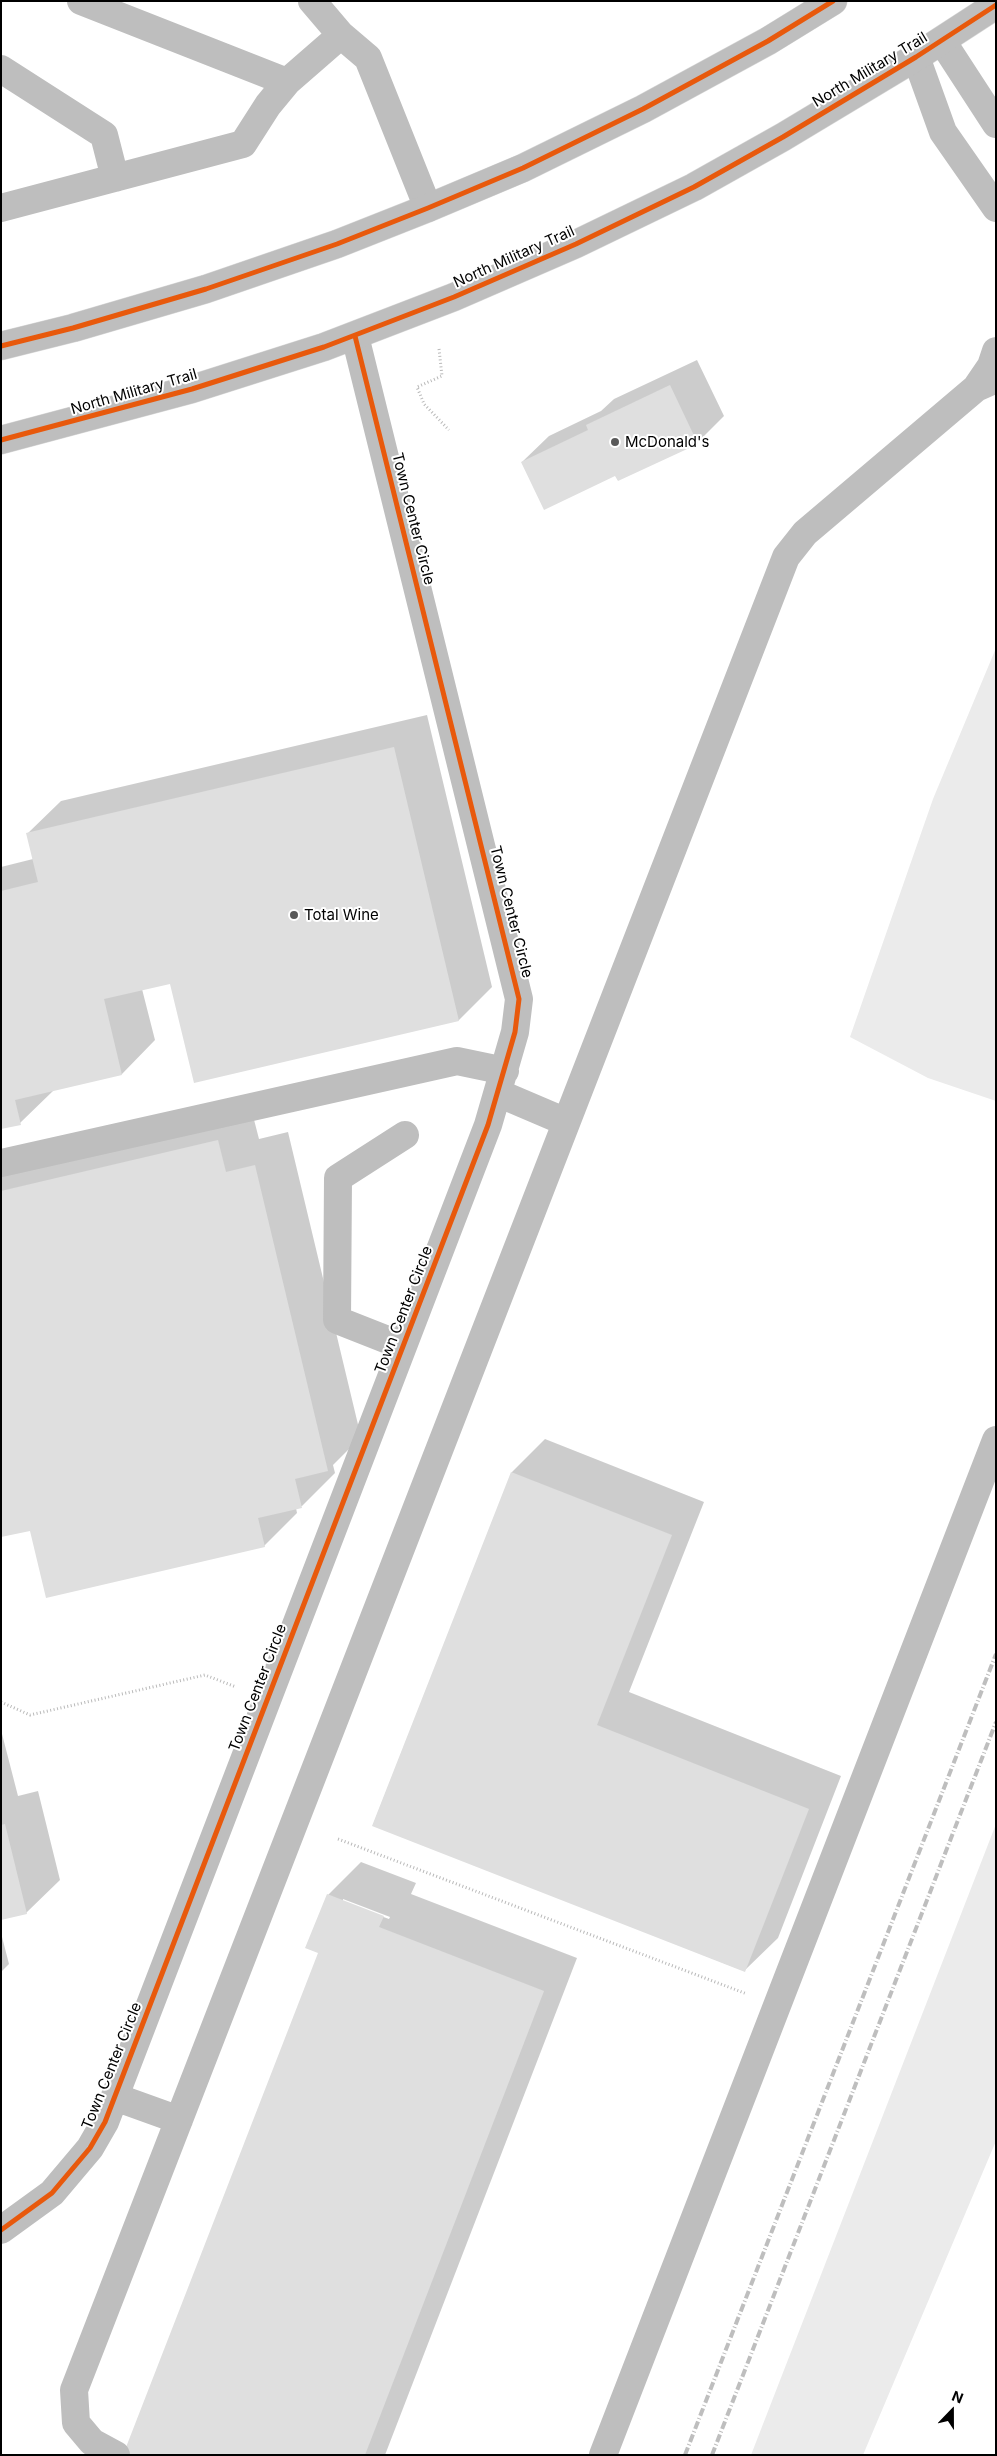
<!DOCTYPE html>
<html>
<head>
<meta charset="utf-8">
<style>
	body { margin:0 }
	#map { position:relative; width:997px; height:2456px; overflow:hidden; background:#fff; font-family:Inter,sans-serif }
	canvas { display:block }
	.frame { position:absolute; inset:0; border:2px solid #000; pointer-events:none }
	.north { position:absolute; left:927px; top:2386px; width:50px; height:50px; -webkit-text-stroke:4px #fff; paint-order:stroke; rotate:22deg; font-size:14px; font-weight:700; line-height:20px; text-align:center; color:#000 }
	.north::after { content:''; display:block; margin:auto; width:18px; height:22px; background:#000; clip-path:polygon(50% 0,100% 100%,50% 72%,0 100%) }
</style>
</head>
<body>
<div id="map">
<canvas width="997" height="2456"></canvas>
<div class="frame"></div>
<div class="north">N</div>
</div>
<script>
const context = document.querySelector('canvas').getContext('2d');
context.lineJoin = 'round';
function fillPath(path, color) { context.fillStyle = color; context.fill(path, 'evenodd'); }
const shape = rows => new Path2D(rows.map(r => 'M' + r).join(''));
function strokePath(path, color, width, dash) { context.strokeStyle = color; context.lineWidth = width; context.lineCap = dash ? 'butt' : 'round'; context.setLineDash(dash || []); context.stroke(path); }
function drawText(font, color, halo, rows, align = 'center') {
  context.font = font + ' Inter,sans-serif'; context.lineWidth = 4; context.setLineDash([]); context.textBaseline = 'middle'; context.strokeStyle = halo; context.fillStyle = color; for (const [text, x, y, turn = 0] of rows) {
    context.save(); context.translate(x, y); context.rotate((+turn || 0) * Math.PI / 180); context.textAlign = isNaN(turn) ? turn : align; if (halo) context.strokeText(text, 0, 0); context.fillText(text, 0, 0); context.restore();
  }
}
const green = shape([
	[996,648,996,1101,928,1078,850,1037,933,799],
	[996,1824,996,2141,863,2455,751,2455]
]);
const shadow = shape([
	[697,360,724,416,697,443,618,480,616,474,522,462,549,436,601,411,614,399],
	[427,715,492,987,459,1020,195,1082,171,982,142,989,155,1040,122,1074,54,1090,20,1123,1,1128,1,867,33,859,27,834,61,801],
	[251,1108,259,1139,288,1132,361,1437,333,1465,335,1473,302,1506,296,1508,297,1513,264,1546,31,1530,1,1536,1,1166],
	[545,1439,704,1502,629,1692,841,1776,778,1938,744,1971,373,1825,512,1472],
	[1,1730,18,1796,38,1791,60,1880,26,1913,1,1919],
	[361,1862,416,1883,411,1894,577,1958,385,2455,125,2455,320,1952,328,1895],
	[343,1899,390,1917,389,1919,343,1902],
	[1,1933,9,1964,1,1972]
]);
const building = shape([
	[670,385,698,444,618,481,615,476,544,510,521,462,588,430,586,425],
	[394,747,459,1021,194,1083,170,984,104,999,122,1075,15,1100,21,1125,1,1129,1,891,38,882,26,833],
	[218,1140,226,1172,255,1165,328,1471,295,1479,302,1508,258,1518,265,1547,46,1598,30,1531,1,1537,1,1191],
	[511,1472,672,1535,597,1725,809,1809,745,1972,372,1826],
	[5,1824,27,1914,1,1920,1,1825],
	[327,1894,384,1916,379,1927,544,1991,365,2455,123,2455,318,1953,305,1948]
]);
const path = shape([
	[439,349,442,376,417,387,424,404,449,430],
	[1,1702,30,1715,205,1675,236,1687],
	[338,1839,747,1994]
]);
const minor = shape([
	[81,1,287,82],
	[312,1,341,35,368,58,428,208],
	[942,41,996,124],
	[916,57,943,132,996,208],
	[1,69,104,135,115,178],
	[1,208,243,144,268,105,287,82,341,35],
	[976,388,991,366,996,351],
	[498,1093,566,1122],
	[1,1163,457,1061,505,1071],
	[403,1346,337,1320,338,1178,405,1135],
	[115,2097,179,2120],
	[1,2230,52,2193,90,2148,105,2122,488,1125,515,1032,519,999,355,336],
	[116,2455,92,2442,76,2423,74,2390,786,557,805,533,976,388,996,379],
	[603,2455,996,1440]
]);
const major = shape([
	[1,346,73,328,206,289,337,244,428,208,523,168,643,109,768,41,833,1],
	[1,440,192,389,324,347,454,297,576,244,694,187,783,137,916,57,996,5]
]);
const rail = shape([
	[685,2455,996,1654],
	[712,2455,996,1722]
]);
const cycleway = shape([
	[1,346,73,328,206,289,337,244,428,208,523,168,643,109,768,41,833,1],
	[1,440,192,389,324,347,454,297,576,244,694,187,783,137,916,57,996,5],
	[1,2230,52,2193,90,2148,105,2122,488,1125,515,1032,519,999,355,336]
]);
const markers = [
	[615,442,5,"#595959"],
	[294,915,5,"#595959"]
];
const streetNames = [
	["North Military Trail",870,70,-31],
	["North Military Trail",514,257,-24],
	["North Military Trail",134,392,-16],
	["Town Center Circle",413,519,76],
	["Town Center Circle",511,912,76],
	["Town Center Circle",404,1310,-69],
	["Town Center Circle",258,1688,-69],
	["Town Center Circle",112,2066,-68]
];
const poiNames = [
	["McDonald's",625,442],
	["Total Wine",304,915]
];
fillPath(green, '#ebebeb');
fillPath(shadow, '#0003');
fillPath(building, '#dfdfdf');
strokePath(major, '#dbdbdb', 29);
strokePath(path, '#b9b9b9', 3, [1, 2.5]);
strokePath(minor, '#bebebe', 28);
strokePath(major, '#bebebe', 28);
strokePath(rail, '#bebebe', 4, [8, 2.5, 1, 2.5]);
strokePath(cycleway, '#e8590c', 5);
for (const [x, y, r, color] of markers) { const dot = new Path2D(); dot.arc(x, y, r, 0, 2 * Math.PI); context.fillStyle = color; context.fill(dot); strokePath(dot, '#fff', 2); }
drawText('15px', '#000', '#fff', streetNames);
drawText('15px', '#000', '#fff', poiNames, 'left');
</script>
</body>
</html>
